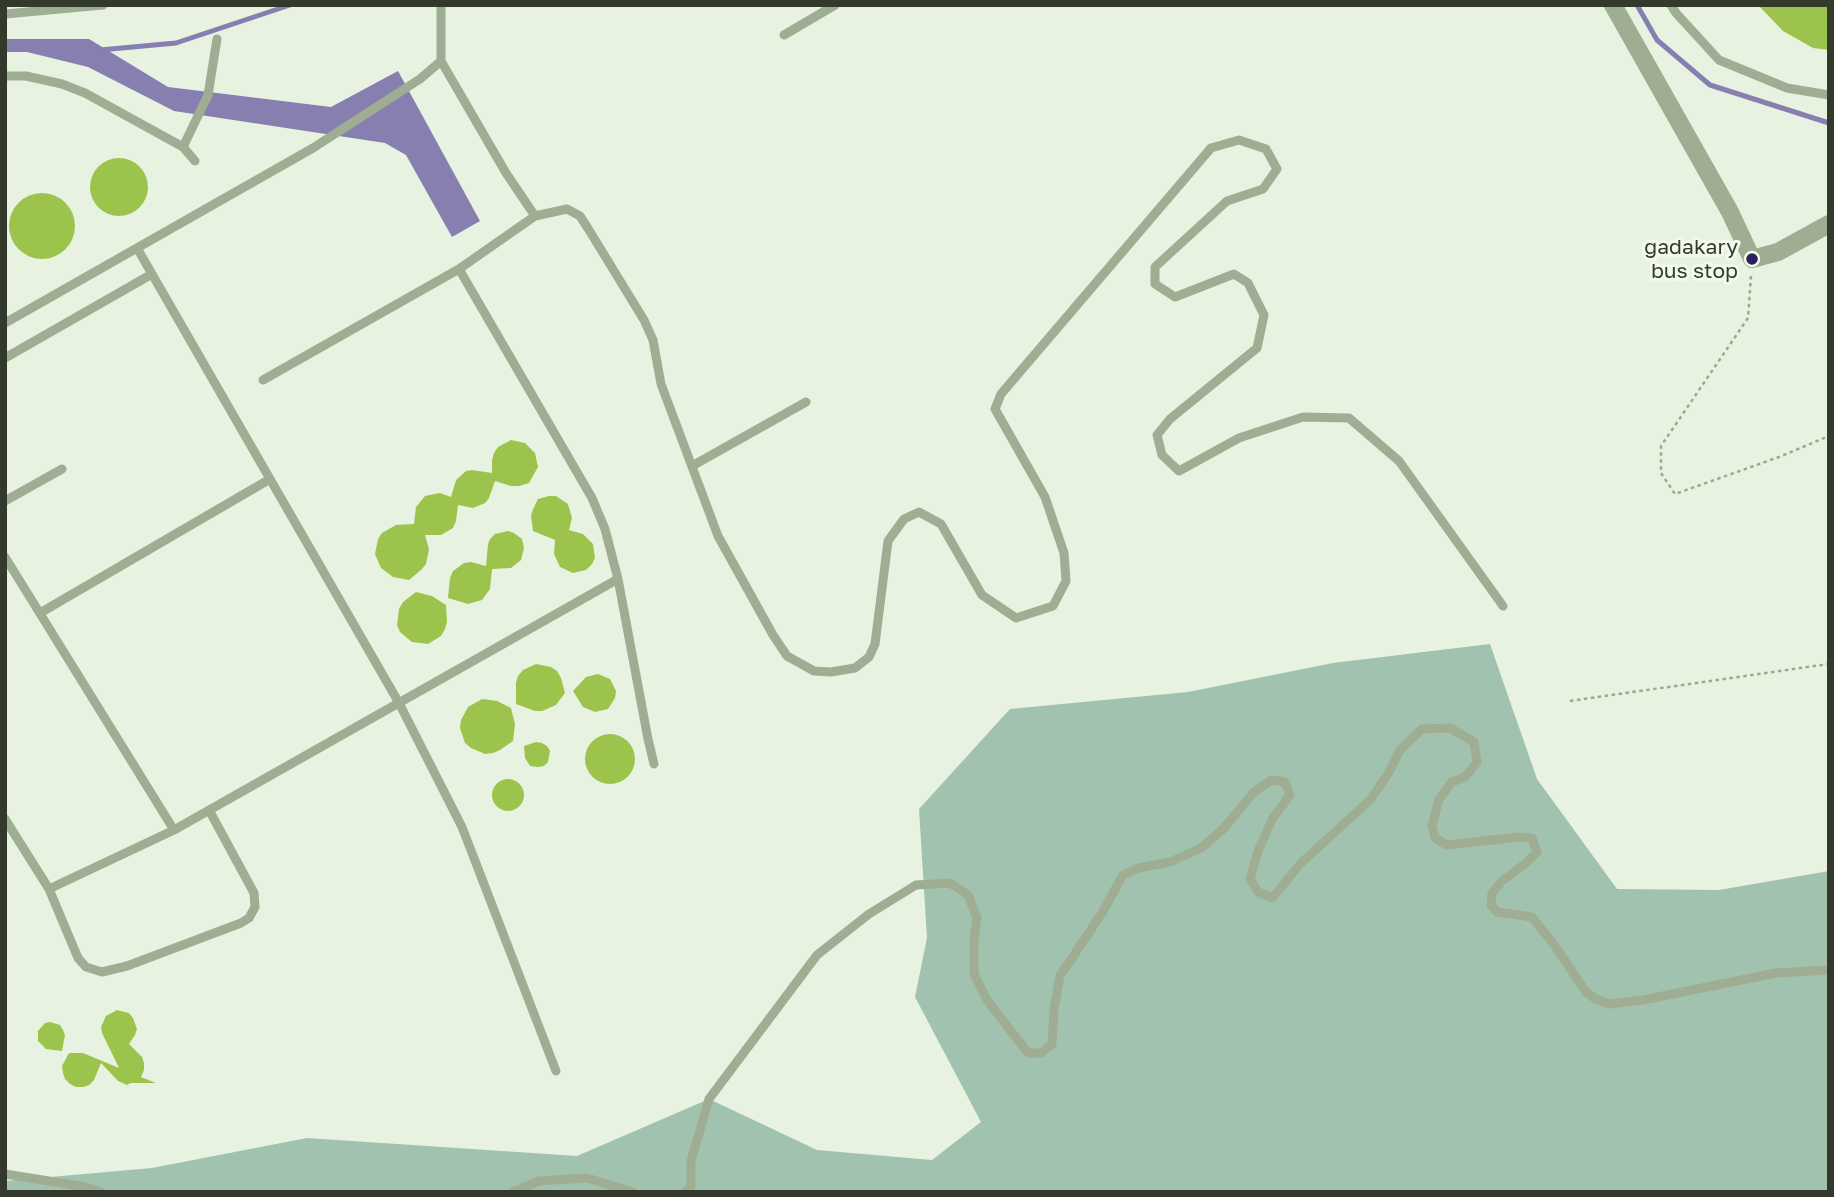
<!DOCTYPE html>
<html>
<head>
<meta charset="utf-8">
<style>
	body { margin:0 }
	#map { position:relative; width:1834px; height:1197px; overflow:hidden; background:#e7f3e0; font-family:"Golos Text",sans-serif }
	canvas { display:block }
	.frame { position:absolute; inset:0; border:7px solid #343a2b; pointer-events:none }
</style>
</head>
<body>
<div id="map">
<canvas width="1834" height="1197"></canvas>
<div class="frame"></div>
</div>
<script>
const context = document.querySelector('canvas').getContext('2d');
context.lineJoin = 'round';
function fillPath(path, color) { context.fillStyle = color; context.fill(path, 'evenodd'); }
const shape = rows => new Path2D(rows.map(r => 'M' + r).join(''));
function strokePath(path, color, width, dash) { context.strokeStyle = color; context.lineWidth = width; context.lineCap = dash ? 'butt' : 'round'; context.setLineDash(dash || []); context.stroke(path); }
function drawText(font, color, halo, rows, align = 'center') {
  context.font = font + ' "Golos Text",sans-serif'; context.lineWidth = 6; context.setLineDash([]); context.textBaseline = 'middle'; context.strokeStyle = halo; context.fillStyle = color; for (const [text, x, y, turn = 0] of rows) {
    context.save(); context.translate(x, y); context.rotate((+turn || 0) * Math.PI / 180); context.textAlign = isNaN(turn) ? turn : align; if (halo) context.strokeText(text, 0, 0); context.fillText(text, 0, 0); context.restore();
  }
}
const green = shape([
	[1490,644,1537,779,1617,889,1719,890,1829,871,1829,1192,5,1192,5,1181,152,1168,307,1138,577,1156,709,1099,817,1150,932,1160,981,1122,915,997,927,938,919,809,1010,709,1188,692,1333,663]
]);
const water = shape([
	[5,39,89,39,168,87,331,107,398,71,480,221,452,237,406,155,385,143,174,111,88,67,27,52,5,52]
]);
const stream = shape([
	[1637,5,1657,40,1710,85,1829,123],
	[100,50,176,43,290,5]
]);
const building = shape([
	[1758,5,1829,5,1829,50,1813,48,1783,31],
	'90 187a29 29 0 1 1 58 0a29 29 0 1 1-58 0Z',
	'9 226a33 33 0 1 1 66 0a33 33 0 1 1-66 0Z',
	[511,440,525,443,535,453,538,467,529,483,519,486,511,486,495,481,489,498,485,503,473,508,458,505,456,521,453,528,441,535,425,535,429,549,426,564,421,570,409,580,393,577,381,568,375,554,378,539,382,533,396,525,414,524,416,507,425,496,440,493,451,497,456,480,466,471,472,470,492,473,492,460,494,453,498,447],
	[549,496,556,496,568,504,572,518,569,530,583,534,593,544,595,558,592,564,586,570,573,573,560,567,554,554,555,540,533,531,531,516,533,509,538,499],
	[508,531,514,533,522,539,524,548,521,560,511,568,492,569,490,589,482,600,468,604,448,598,450,578,453,571,464,563,471,562,486,566,488,544,490,539,495,534],
	[416,592,432,596,446,605,447,622,445,629,441,636,428,644,412,642,400,632,397,625,399,609,403,602],
	[536,664,551,667,557,671,561,678,565,693,556,705,542,711,535,711,516,704,516,683,518,676,523,670],
	[598,674,610,679,616,691,615,698,608,709,595,712,583,707,573,691,586,677],
	[482,699,497,701,511,708,515,724,513,741,500,750,493,753,485,754,471,748,465,743,460,728,461,720,468,707],
	'585 759a25 25 0 1 1 50 0a25 25 0 1 1-50 0Z',
	[536,742,542,743,547,746,550,751,548,762,544,766,538,767,530,766,525,758,524,746],
	'492 795a16 16 0 1 1 32 0a16 16 0 1 1-32 0Z',
	[117,1010,129,1013,133,1018,137,1029,135,1035,129,1044,142,1057,144,1063,144,1070,141,1077,156,1083,131,1083,127,1085,118,1081,101,1063,94,1080,89,1085,83,1087,76,1087,70,1084,65,1079,63,1073,62,1066,69,1053,83,1053,119,1068,102,1033,101,1027,106,1016],
	[50,1022,60,1025,63,1030,65,1035,62,1051,46,1049,38,1041,38,1031,45,1023]
]);
const path = shape([
	[1751,276,1748,318,1661,446,1661,473,1675,494,1779,457,1829,436],
	[1570,701,1829,664]
]);
const lane = shape([
	[1671,5,1676,13,1719,60,1787,88,1829,95],
	[5,14,103,5],
	[784,35,835,5],
	[441,61,506,173,535,216,567,209,580,216,589,230,644,320,653,340,661,384,718,536,773,635,787,656,814,671,831,672,855,668,869,657,875,644,888,541,904,519,919,512,941,524,982,595,1016,618,1053,606,1066,581,1064,553,1045,497,995,409,1001,394,1211,148,1239,140,1266,149,1277,169,1263,189,1227,201,1155,267,1155,284,1175,297,1234,274,1248,283,1264,315,1257,348,1170,419,1157,435,1162,455,1179,471,1239,438,1303,417,1349,418,1399,461,1503,606],
	[5,76,26,76,62,84,85,93,183,147,195,161],
	[183,147,208,95,217,39],
	[137,248,399,703,462,827,556,1071],
	[459,269,592,498,605,529,618,579,648,739,654,764],
	[5,323,313,148,420,79,441,61,441,5],
	[5,358,152,274],
	[263,380,459,269,535,216],
	[692,466,806,402],
	[5,501,62,469],
	[5,557,174,830,618,579],
	[40,613,270,479],
	[5,819,49,889,174,830],
	[49,889,78,958,86,967,102,972,127,966,241,923,249,918,255,907,254,893,209,810],
	[5,1174,86,1187,101,1192],
	[513,1192,539,1181,587,1178,633,1192],
	[686,1192,691,1186,691,1161,709,1099,817,955,869,914,916,885,950,883,968,895,977,918,974,939,974,974,987,1000,1028,1053,1041,1053,1052,1044,1054,1009,1060,976,1102,913,1123,875,1138,868,1170,862,1201,848,1223,829,1254,792,1271,780,1285,782,1290,795,1273,818,1258,851,1250,879,1258,892,1272,898,1301,863,1370,800,1388,774,1400,750,1422,729,1450,728,1474,742,1477,762,1465,777,1452,782,1439,799,1432,826,1435,838,1447,845,1519,837,1532,838,1537,852,1526,863,1501,882,1492,893,1491,905,1497,912,1532,917,1555,946,1586,992,1596,999,1610,1004,1643,1000,1776,973,1829,970]
]);
const street = shape([
	[1613,5,1730,212,1752,259,1778,252,1829,224]
]);
const markers = [
	[1752,259,7,"#2a205b"]
];
const poiNames = [
	["gadakary",1738,247],
	["bus stop",1738,271]
];
fillPath(green, '#a0c2af');
fillPath(water, '#867fb0');
strokePath(stream, '#867fb0', 5);
fillPath(building, '#9cc44d');
strokePath(path, '#9baa8b', 2.5, [3.5, 3.5]);
strokePath(lane, '#9fae92', 9);
strokePath(street, '#9fae92', 18);
for (const [x, y, r, color] of markers) { const dot = new Path2D(); dot.arc(x, y, r, 0, 2 * Math.PI); context.fillStyle = color; context.fill(dot); strokePath(dot, '#f2faed', 2.5); }
drawText('21px', '#343a2b', '#f2faed', poiNames, 'right');
</script>
</body>
</html>
